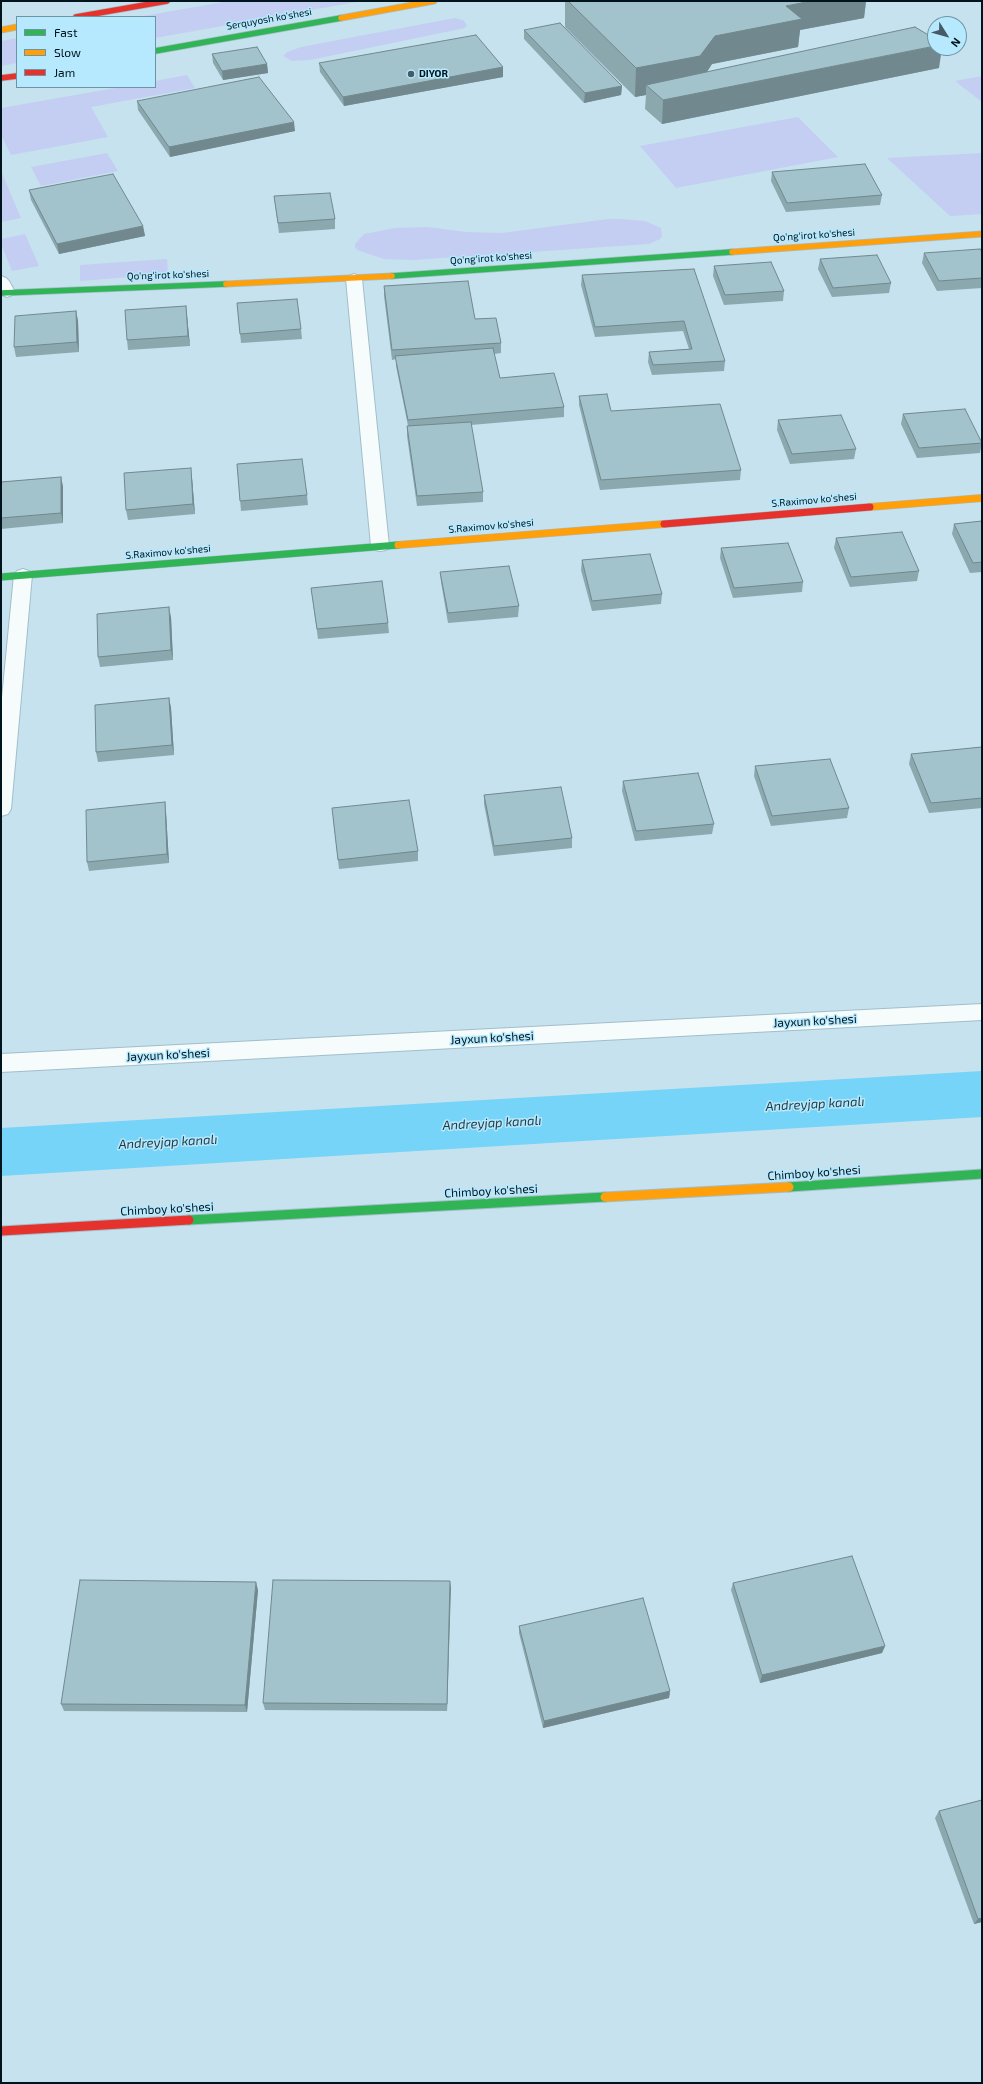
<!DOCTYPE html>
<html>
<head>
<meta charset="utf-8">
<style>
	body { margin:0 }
	#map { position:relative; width:983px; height:2084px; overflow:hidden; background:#c6e2ee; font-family:"Exo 2",sans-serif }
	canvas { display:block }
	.frame { position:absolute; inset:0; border:2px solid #00141e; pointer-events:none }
	.legend { position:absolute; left:16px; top:16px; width:140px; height:72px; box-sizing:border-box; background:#b6e9fe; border:1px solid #6d94a4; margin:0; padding:5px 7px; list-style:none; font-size:12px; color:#00141e }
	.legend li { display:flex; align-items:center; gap:8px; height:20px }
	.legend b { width:20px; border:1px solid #6d94a4 }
	.north { position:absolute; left:927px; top:16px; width:40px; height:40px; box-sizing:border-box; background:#b6e9fe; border:1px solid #6d94a4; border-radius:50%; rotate:127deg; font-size:11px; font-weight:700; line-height:16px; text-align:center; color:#00141e }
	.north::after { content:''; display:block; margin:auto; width:14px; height:18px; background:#455c67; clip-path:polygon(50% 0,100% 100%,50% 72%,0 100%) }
</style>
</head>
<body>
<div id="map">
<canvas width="983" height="2084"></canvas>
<div class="frame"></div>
<ul class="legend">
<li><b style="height:5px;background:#30b455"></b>Fast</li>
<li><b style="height:5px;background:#ff9f0a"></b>Slow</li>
<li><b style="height:5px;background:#e5322d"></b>Jam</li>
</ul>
<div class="north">N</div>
</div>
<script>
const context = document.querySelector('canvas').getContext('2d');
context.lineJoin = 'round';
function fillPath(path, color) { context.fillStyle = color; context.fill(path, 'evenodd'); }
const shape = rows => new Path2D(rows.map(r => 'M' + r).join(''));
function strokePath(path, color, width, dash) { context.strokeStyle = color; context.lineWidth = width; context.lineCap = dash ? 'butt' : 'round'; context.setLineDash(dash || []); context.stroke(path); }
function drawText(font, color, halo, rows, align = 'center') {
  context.font = font + ' "Exo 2",sans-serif'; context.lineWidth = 3; context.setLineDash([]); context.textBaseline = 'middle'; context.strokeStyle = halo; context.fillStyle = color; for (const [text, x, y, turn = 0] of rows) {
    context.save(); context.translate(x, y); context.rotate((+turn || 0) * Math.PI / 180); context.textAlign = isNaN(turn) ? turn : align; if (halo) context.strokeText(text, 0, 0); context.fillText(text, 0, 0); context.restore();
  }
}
const green = shape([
	[229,1,362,1,155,38,155,17,138,17],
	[455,18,463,20,467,25,465,28,310,60,292,61,283,56,287,52,301,47],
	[17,38,17,63,1,66,1,41],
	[187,75,195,88,91,107,108,137,11,155,1,135,1,108,121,87,155,87,155,81],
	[982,76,982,102,955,81],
	[798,117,838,157,676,188,640,146],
	[107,153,118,171,41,186,31,167],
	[982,153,982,214,950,216,887,158],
	[1,171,21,218,1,222],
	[608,219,621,219,645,221,661,228,662,236,660,239,649,244,413,260,384,259,360,251,355,248,355,244,364,234,395,228,427,227,466,232,502,233],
	[25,234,39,266,12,271,1,244,1,239],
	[167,259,168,274,80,281,80,265]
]);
const canal = shape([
	[982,1071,982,1117,1,1176,1,1128,982,1071]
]);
const lane = shape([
	[1,276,6,278,9,281,15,292,12,295,7,297,1,294,1,276]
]);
const street = shape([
	[354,274,359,276,362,279,389,546,386,550,380,551,374,550,371,546,346,279,349,276,354,274],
	[23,569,29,571,32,575,11,809,8,814,1,816,1,708,14,575,17,571,23,569],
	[982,1004,982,1020,1,1072,1,1054,982,1004]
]);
const fastFar2 = shape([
	[155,51,341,18],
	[392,276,732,252],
	[1,293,226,284]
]);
const fastFar1 = shape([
	[1,577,398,545]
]);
const fast = shape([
	[789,1187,982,1174],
	[189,1220,605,1197]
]);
const slowFar2 = shape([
	[341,18,434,1],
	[1,30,17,27],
	[732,252,982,234],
	[226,284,392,276]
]);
const slowFar1 = shape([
	[870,507,982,498],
	[398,545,664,524]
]);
const slow = shape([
	[605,1197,789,1187]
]);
const jamFar2 = shape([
	[76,17,167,1],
	[1,78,17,76]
]);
const jamFar1 = shape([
	[664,524,870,507]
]);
const jam = shape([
	[1,1231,189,1220]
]);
const wall = shape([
	[565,1,866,1,864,18,800,30,798,47,712,64,707,72,939,68,662,124,645,109,646,95,635,97,565,27],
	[524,30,622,86,621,95,584,103,524,39],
	[212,54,267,64,268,73,223,80,213,63],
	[319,63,503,67,503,77,344,106,320,72],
	[137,101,295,131,170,157,138,110],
	[772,172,882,195,880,205,786,212,771,181],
	[29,190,143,226,145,236,59,254,31,200],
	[274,196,335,219,335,229,279,233],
	[982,252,982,288,937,291,922,263,924,253],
	[820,259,891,283,889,293,832,297,818,269],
	[714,266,784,291,783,301,724,305,713,276],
	[694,269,725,361,724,371,652,375,648,362,649,352,689,349,683,331,595,337,581,285,582,275],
	[384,286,475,319,501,343,501,353,494,354,500,378,564,407,564,417,471,425,483,492,483,502,417,506,407,436,407,426,408,426,396,366,396,359,392,360,384,296],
	[237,303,301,329,302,339,241,343],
	[186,306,190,346,128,350,127,340],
	[76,311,78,321,79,352,16,357,14,347],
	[579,396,611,411,741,470,740,480,600,490,579,405],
	[903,414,982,442,980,453,917,458,901,424],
	[778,420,856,449,854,459,790,464,777,430],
	[237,464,307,495,308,505,241,511],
	[61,477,63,487,63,523,1,529,1,482],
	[192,478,195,514,128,520,126,510],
	[982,521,982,572,970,573,952,534,954,524],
	[836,538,919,571,917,581,850,587,834,548],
	[721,548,803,582,802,592,733,598,720,558],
	[582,560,662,594,661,604,592,611,581,570],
	[440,572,519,606,518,617,448,623,441,582],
	[311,588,388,623,389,633,318,639],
	[171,617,173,660,100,667,98,657],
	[169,698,171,708,174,755,98,762,96,752],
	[982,747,982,808,929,813,909,764,911,754],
	[755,766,849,808,847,818,771,826,754,776],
	[623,781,714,824,712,834,635,841,622,791],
	[484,795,572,838,572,848,494,856,484,804],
	[165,802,166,812,169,863,89,871,87,862],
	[333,818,418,851,418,861,339,869],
	[450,1581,447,1711,265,1710,263,1703],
	[733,1583,885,1646,882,1653,760,1683,731,1590],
	[258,1590,247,1712,64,1711,61,1704],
	[519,1626,670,1691,669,1698,543,1728,519,1633],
	[982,1800,982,1922,974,1924,935,1818,939,1811]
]);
const shadedWall = shape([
	[811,1,866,1,864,18,800,30,798,47,712,64,698,85,646,85,646,95,635,97,636,68,786,6],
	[935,46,935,48,942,48,939,68,662,124,663,100],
	[267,64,268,73,223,80,222,71],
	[503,67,503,77,344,106,343,97],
	[622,86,621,95,584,103,585,93],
	[294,122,295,131,170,157,169,147],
	[143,226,145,236,59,254,57,244],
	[186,306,187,315,190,346,188,336],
	[76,311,78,321,79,352,77,342],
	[191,468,192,478,195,514,193,504],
	[61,477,63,487,63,523,61,513],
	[169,607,171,617,173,660,171,650],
	[169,698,171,708,174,755,172,745],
	[165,802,166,812,169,863,167,854],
	[450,1581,451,1588,447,1711,447,1704],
	[256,1582,258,1590,247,1712,245,1705],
	[885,1646,882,1653,760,1683,762,1675],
	[670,1691,669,1698,543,1728,544,1721],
	[982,1918,982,1922,974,1924,978,1919]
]);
const building = shape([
	[568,1,811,1,786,6,802,19,715,36,700,56,636,68,568,1],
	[560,23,622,86,585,93,524,30,560,23],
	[915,27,935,39,935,46,663,100,646,85,915,27],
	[476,35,503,67,343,97,319,63,476,35],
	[257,47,267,64,222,71,212,54,257,47],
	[259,77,294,122,169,147,137,101,259,77],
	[865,164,882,195,787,203,772,172,865,164],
	[113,174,143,226,57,244,29,190,113,174],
	[330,193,335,219,278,223,274,196,330,193],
	[980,249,982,252,982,278,939,281,924,253,980,249],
	[877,255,891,283,833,288,820,259,877,255],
	[771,262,784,291,725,295,714,266,771,262],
	[694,269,725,361,653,365,649,352,692,349,684,321,595,327,582,275,694,269],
	[468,281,475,319,496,318,501,343,392,350,384,286,468,281],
	[297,299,301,329,240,334,237,303,297,299],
	[186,306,188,336,127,340,125,310,186,306],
	[76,311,77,342,14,347,15,316,76,311],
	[493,348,500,378,554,373,564,407,408,420,395,356,493,348],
	[607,394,611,411,720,404,741,470,601,480,579,396,607,394],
	[965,409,982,443,919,448,903,414,965,409],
	[841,415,856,449,792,454,778,420,841,415],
	[471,422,483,492,417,496,407,426,471,422],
	[302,459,307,495,240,501,237,464,302,459],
	[191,468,193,504,126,510,124,473,191,468],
	[61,477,61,513,1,518,1,482,61,477],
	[982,521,982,562,973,563,954,524,982,521],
	[902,532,919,571,851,577,836,538,902,532],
	[788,543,803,582,734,588,721,548,788,543],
	[650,554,662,594,592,601,582,560,650,554],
	[509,566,519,606,448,613,440,572,509,566],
	[382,581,388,623,317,629,311,588,382,581],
	[169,607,171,650,98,657,97,614,169,607],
	[169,698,172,745,96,752,95,705,169,698],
	[982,747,982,798,931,803,911,754,982,747],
	[830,759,849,808,772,816,755,766,830,759],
	[698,773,714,824,636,831,623,781,698,773],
	[561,787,572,838,494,846,484,795,561,787],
	[409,800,418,851,338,860,332,808,409,800],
	[165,802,167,854,87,862,86,810,165,802],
	[852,1556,885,1646,762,1675,733,1583,852,1556],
	[80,1580,256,1582,245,1705,61,1704,80,1580],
	[273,1580,450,1581,447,1704,263,1703,273,1580],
	[643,1598,670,1691,544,1721,519,1626,643,1598],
	[982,1800,982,1918,978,1919,939,1811,982,1800]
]);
const markers = [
	[411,74,4,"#455c67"]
];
const farStreetnames = [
	["Serquyosh ko'shesi",269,19,-10],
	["Qo'ng'irot ko'shesi",814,235,-4],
	["Qo'ng'irot ko'shesi",491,258,-4],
	["Qo'ng'irot ko'shesi",168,275,-2],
	["S.Raximov ko'shesi",814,500,-5],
	["S.Raximov ko'shesi",491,526,-5],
	["S.Raximov ko'shesi",168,552,-5]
];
const farPoinames = [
	["DIYOR",419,74]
];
const streetNames = [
	["Jayxun ko'shesi",815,1021,-3],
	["Jayxun ko'shesi",492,1038,-3],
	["Jayxun ko'shesi",168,1055,-3],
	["Chimboy ko'shesi",814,1173,-4],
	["Chimboy ko'shesi",491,1191,-3],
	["Chimboy ko'shesi",167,1209,-3]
];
const waterNames = [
	["Andreyjap kanalı",815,1104,-3],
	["Andreyjap kanalı",492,1123,-3],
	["Andreyjap kanalı",168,1142,-3]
];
fillPath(green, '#c3cef2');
fillPath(canal, '#75d4f7');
strokePath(lane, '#a1becb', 2);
strokePath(street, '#a1becb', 2);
strokePath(fastFar2, '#a1becb', 7);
strokePath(fastFar1, '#a1becb', 8);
strokePath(fast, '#a1becb', 11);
strokePath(slowFar2, '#a1becb', 7);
strokePath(slowFar1, '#a1becb', 8);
strokePath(slow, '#a1becb', 11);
strokePath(jamFar2, '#a1becb', 7);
strokePath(jamFar1, '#a1becb', 8);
strokePath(jam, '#a1becb', 11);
fillPath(lane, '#f6fbfc');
fillPath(street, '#f6fbfc');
strokePath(fastFar2, '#30b455', 5.5);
strokePath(fastFar1, '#30b455', 7);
strokePath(fast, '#30b455', 9);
strokePath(slowFar2, '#ff9f0a', 5.5);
strokePath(slowFar1, '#ff9f0a', 7);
strokePath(slow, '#ff9f0a', 9);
strokePath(jamFar2, '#e5322d', 5.5);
strokePath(jamFar1, '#e5322d', 7);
strokePath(jam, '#e5322d', 9);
fillPath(wall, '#8ba8af');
fillPath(shadedWall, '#71888e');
fillPath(building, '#a2c3cb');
strokePath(building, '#71888e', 1);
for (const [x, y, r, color] of markers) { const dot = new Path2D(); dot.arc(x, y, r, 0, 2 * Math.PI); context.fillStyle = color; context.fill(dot); strokePath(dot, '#b6e9fe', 1.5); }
drawText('10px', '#00141e', '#b6e9fe', farStreetnames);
drawText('bold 10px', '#00141e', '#b6e9fe', farPoinames, 'left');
drawText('12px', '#00141e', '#b6e9fe', streetNames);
drawText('italic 13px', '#1e3843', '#b6e9fe', waterNames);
</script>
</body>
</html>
